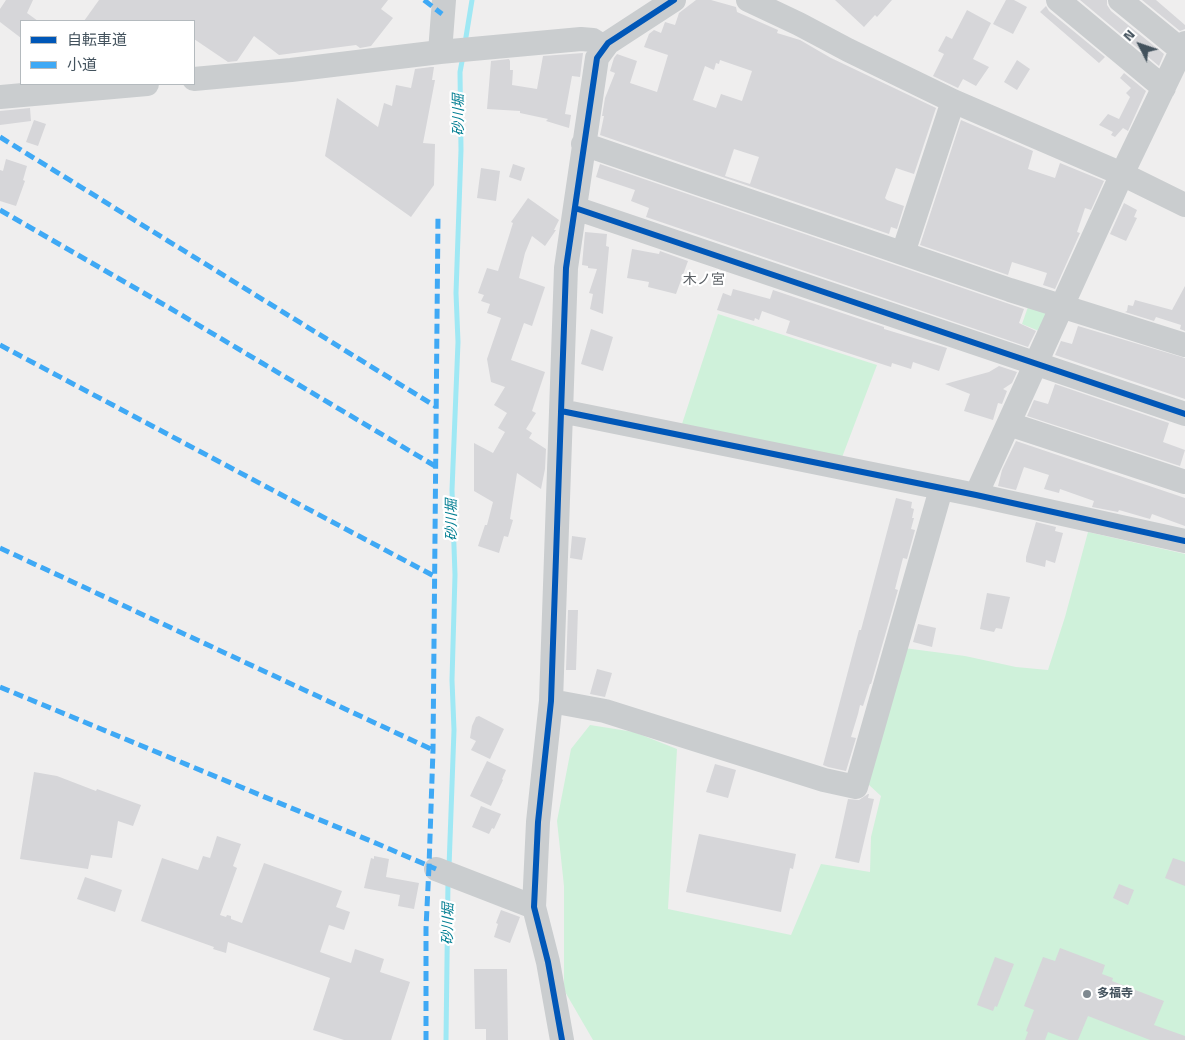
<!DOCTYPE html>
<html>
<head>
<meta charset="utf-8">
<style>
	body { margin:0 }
	#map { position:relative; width:1185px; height:1040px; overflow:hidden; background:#efeeee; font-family:"Titillium Web","Noto Sans JP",sans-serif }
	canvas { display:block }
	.legend { position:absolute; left:20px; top:20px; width:175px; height:65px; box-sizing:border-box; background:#fff; border:1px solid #b4babe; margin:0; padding:6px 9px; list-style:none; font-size:15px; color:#43525d }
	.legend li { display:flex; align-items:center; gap:10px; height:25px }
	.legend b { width:25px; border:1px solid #b4babe }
	.north { position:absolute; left:1115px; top:20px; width:50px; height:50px; -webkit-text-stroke:4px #fff; paint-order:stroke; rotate:311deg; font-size:14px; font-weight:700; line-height:20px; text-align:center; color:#43525d }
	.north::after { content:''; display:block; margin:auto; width:18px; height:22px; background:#43525d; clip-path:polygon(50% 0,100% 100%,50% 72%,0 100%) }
</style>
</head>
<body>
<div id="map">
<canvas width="1185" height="1040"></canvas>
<ul class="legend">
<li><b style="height:6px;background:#0057b8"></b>自転車道</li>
<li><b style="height:6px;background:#3fa9f5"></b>小道</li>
</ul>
<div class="north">N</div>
</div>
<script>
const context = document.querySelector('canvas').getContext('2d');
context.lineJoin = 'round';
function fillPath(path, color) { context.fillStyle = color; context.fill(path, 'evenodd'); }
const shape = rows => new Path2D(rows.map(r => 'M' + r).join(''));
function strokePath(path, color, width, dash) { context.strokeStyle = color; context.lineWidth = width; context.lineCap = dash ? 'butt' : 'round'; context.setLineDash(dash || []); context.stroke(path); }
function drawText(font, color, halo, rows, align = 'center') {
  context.font = font + ' "Titillium Web","Noto Sans JP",sans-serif'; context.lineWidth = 4.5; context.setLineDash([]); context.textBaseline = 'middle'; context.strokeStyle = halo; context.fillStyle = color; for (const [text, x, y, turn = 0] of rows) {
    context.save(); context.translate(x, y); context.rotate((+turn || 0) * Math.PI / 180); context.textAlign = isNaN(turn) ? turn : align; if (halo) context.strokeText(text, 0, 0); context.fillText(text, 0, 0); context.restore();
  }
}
const green = shape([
	[1029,304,1052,312,1046,334,1022,324],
	[718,314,877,365,841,460,681,427],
	[1088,532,1185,554,1185,1040,593,1040,564,990,564,886,557,821,571,749,590,725,634,732,677,749,668,909,791,935,821,864,870,872,871,837,881,796,868,784,904,648,965,656,1016,667,1048,670,1065,617]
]);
const stream = shape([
	[465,43,472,0],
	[449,867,454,730,452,680,455,575,452,490,458,342,456,293,461,150,460,72,463,56],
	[446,1040,448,881]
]);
const building = shape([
	[6,0,33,0,27,13,38,21,21,21,21,38,0,22,0,9],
	[99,0,388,0,381,9,393,18,371,46,360,48,356,45,279,55,254,36,237,61,228,62,194,39,194,21,84,21],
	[696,0,711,0,736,7,737,12,778,30,777,33,800,40,831,58,936,108,914,174,896,168,885,198,887,200,904,206,897,229,891,227,889,234,600,135,604,116,602,116,605,98,615,73,610,71,614,58,617,54,637,61,630,83,657,92,668,55,644,47,649,34,654,30,661,33,665,22,675,25,679,13],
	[720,60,752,71,742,101,721,94,716,108,693,100,705,66,714,70,716,63,719,64],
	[734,149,759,157,750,184,725,176],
	[835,0,892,0,877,17,875,15,864,27],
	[1006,0,1014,0,1027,7,1013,34,993,24],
	[1080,0,1107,0,1107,5,1111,11,1164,54,1159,66],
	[1142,0,1156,0,1185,25,1185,29,1180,31],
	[1046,6,1049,11,1105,57,1099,63,1040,12],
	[967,10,991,23,973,59,989,67,976,86,963,79,958,88,933,76,944,54,938,51,946,36,952,39],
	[583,53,580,77,572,76,565,114,571,115,569,128,546,121,548,119,520,113,520,111,487,109,491,61,509,59,510,61,510,70,513,70,512,85,537,89,543,56],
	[1017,60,1030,69,1017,90,1004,82],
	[431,67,434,67,432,80,435,80,423,143,435,144,434,185,411,217,325,156,337,98,378,127,384,103,392,106,396,85,411,88,415,69],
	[1124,73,1146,91,1128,131,1123,128,1115,137,1111,135,1113,132,1099,125,1108,114,1119,119,1130,97,1126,93,1131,88,1120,78],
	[30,108,31,121,0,125,0,111],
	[34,120,46,124,38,146,26,142],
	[961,120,1033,151,1028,169,1055,178,1060,163,1104,181,1091,210,1085,208,1077,232,1080,233,1055,289,1043,285,1047,273,1012,262,1008,275,920,245],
	[6,159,27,166,23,180,25,181,16,206,0,201,0,170,3,171],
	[513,164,525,168,521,181,509,177],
	[600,164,1024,309,1019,323,1036,331,1028,347,646,217,649,208,631,201,635,190,596,177],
	[481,168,500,171,496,201,477,198],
	[528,198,559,220,554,230,556,230,545,246,532,236,525,253,519,278,545,287,532,326,524,323,511,360,545,372,532,411,536,413,526,429,532,433,529,438,546,449,545,469,541,489,517,473,510,519,513,520,508,537,504,536,499,553,478,546,485,525,487,525,493,502,474,491,474,443,493,453,505,432,498,428,507,413,494,405,505,387,491,382,487,359,501,318,487,313,490,304,481,301,484,295,478,293,487,268,498,271,513,223,511,222],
	[1124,203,1137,210,1134,217,1137,218,1126,241,1110,234],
	[585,232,607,234,606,246,609,247,603,314,590,309,593,294,589,293,597,269,588,268,588,266,582,265],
	[632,249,659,254,660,251,688,261,676,294,648,287,649,282,627,278],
	[1185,286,1185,331,1180,329,1181,325,1156,317,1154,321,1125,312,1127,311,1128,305,1133,306,1135,300,1172,310],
	[733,289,770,299,773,290,884,327,884,329,947,348,939,371,913,362,911,369,892,363,891,367,786,333,790,321,762,311,759,320,755,318,754,321,717,310,723,293,731,296],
	[1078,326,1185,358,1185,399,1055,355,1061,341,1072,344],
	[591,329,613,337,603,371,581,364],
	[999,366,1017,372,1012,383,1003,389,1007,391,1002,404,998,403,993,420,964,411,970,394,945,384,989,372],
	[1055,384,1169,423,1163,442,1185,450,1180,466,1027,416,1034,400,1048,404],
	[1016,441,1185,498,1185,526,1152,514,1150,519,1119,510,1118,512,1092,507,1094,501,1060,489,1059,493,1044,489,1049,475,1024,467,1016,490,998,486,1002,470],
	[896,498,912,502,911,508,914,509,912,518,914,518,911,529,915,530,907,559,903,558,895,589,898,590,871,684,870,684,863,706,860,705,858,714,851,737,856,738,846,771,828,767,823,765,859,630,861,630],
	[1036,522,1056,527,1055,531,1063,533,1055,563,1046,560,1045,567,1026,562,1026,557],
	[572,536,586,538,582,560,570,558],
	[987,593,1010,597,1002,629,996,628,994,632,980,629],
	[568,610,578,610,576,670,566,670],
	[918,624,936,628,932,647,913,642],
	[597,669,612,673,605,697,590,694],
	[479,716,504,729,490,759,471,750,476,741,470,738,472,726,476,717],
	[487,761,506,770,502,779,503,780,491,806,470,796],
	[715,764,736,770,728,798,706,792],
	[34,772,57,776,96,791,97,789,141,805,133,826,118,821,112,858,91,855,88,869,20,859],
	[868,794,869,794,868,798,874,799,859,863,835,858,848,799,859,800],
	[481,806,501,814,494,829,492,828,489,834,472,827],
	[699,834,796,854,793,869,790,868,781,912,686,892],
	[217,836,241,844,233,866,237,868,220,915,226,917,227,915,231,916,231,919,242,923,264,863,342,891,336,907,350,912,344,930,329,925,320,952,351,963,355,949,384,959,380,972,410,982,391,1040,344,1040,313,1030,330,978,228,942,226,953,213,949,214,947,141,921,162,858,198,870,203,856,210,858],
	[374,856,389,859,386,877,419,883,414,909,398,906,400,895,364,888,371,858,374,859],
	[1173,858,1185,862,1185,886,1165,878],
	[85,877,122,890,115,912,77,899],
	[1119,884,1134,890,1128,905,1113,898],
	[501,910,520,917,510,943,494,937,498,924,496,923],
	[1060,948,1105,965,1102,974,1113,978,1112,981,1164,1001,1154,1025,1185,1036,1185,1040,1150,1040,1088,1016,1078,1040,1069,1040,1048,1032,1045,1040,1025,1040,1028,1032,1026,1031,1034,1010,1024,1006,1043,957,1055,961],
	[995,957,1014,964,997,1007,995,1006,993,1011,977,1005],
	[474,969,507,969,508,1040,486,1040,486,1029,475,1029]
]);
const minor = shape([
	[748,0,799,24,848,50,953,101,1122,174,1185,205],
	[1058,0,1164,88],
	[1120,0,1185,53],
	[440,52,444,0],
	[194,79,291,70,440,52,581,39,593,40,604,47],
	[0,97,147,84],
	[583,144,1010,290,1185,345],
	[575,208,1185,414],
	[903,253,953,101],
	[561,411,976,495,1185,541],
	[1009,424,1185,482],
	[976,495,1122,174,1185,43],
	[551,701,605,711,824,780,856,787,941,489],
	[436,869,534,907],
	[562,1040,548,962,534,907,538,822,551,701,566,268,597,58,608,43,674,0]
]);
const quiet = shape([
	[424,0,442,14],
	[0,137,435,406],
	[0,210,168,307,435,466],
	[0,345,434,576],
	[0,548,433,750],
	[0,687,378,844,429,866,426,928,426,1040],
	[436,869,429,866,433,750,438,215]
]);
const cycleway = shape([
	[575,208,1185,414],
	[561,411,976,495,1185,541],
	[562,1040,548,962,534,907,538,822,551,701,566,268,597,58,608,43,674,0]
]);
const markers = [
	[1087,994,5,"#7f8990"]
];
const poiNames = [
	["多福寺",1097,994]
];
const waterNames = [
	["砂川堀",460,115,-90],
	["砂川堀",453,520,-90],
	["砂川堀",449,924,-89]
];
const neighbourhoodNames = [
	["木ノ宮",704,281]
];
fillPath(green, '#cff1da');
strokePath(stream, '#9fe8f4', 5);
fillPath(building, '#d6d6d9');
strokePath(minor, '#cacdcf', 24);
strokePath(quiet, '#3fa9f5', 5, [10, 5]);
strokePath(cycleway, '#0057b8', 6);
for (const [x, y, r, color] of markers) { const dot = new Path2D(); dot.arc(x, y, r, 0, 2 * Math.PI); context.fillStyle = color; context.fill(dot); strokePath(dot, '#fff', 2); }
drawText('bold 12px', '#43525d', '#fff', poiNames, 'left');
drawText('italic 14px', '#037f93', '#fff', waterNames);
drawText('14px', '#595e63', '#fff', neighbourhoodNames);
</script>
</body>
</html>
